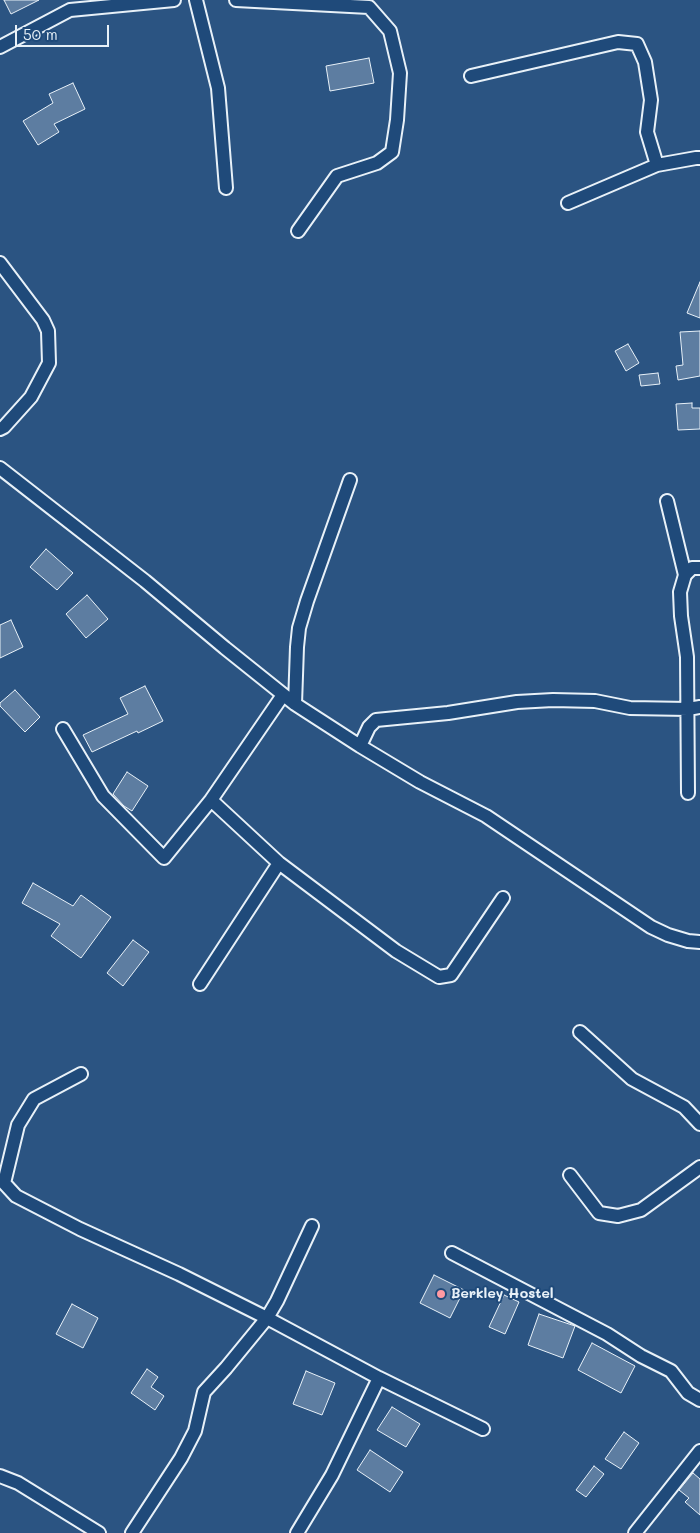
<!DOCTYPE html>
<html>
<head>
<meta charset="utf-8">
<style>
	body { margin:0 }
	#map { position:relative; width:700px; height:1533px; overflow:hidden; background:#2b5482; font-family:Mali,sans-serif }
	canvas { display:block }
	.scale { position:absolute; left:15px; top:25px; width:94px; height:22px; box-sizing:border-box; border:2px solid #e8f1f8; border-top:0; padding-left:6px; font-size:15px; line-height:18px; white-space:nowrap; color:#e8f1f8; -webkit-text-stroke:4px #1f4a7a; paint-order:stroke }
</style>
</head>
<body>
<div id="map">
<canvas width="700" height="1533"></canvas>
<div class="scale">50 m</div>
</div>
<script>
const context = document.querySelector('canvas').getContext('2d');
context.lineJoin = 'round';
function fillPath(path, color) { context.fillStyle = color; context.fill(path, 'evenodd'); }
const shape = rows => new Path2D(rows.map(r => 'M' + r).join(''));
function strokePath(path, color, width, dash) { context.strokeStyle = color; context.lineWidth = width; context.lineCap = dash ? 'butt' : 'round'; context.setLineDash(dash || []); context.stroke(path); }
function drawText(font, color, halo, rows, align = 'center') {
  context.font = font + ' Mali,sans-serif'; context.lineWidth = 4; context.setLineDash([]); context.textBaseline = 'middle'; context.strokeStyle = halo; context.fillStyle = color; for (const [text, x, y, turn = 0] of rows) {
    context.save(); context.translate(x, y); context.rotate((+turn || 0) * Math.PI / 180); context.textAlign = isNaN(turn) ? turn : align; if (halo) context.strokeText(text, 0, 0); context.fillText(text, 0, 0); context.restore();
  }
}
const building = shape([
	[4,0,39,0,11,14,4,0],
	[369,58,374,83,330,91,326,66,369,58],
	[73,83,85,109,54,124,59,132,38,145,23,121,53,103,49,94,73,83],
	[700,282,700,318,687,313,700,282],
	[700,331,700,376,678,380,676,366,683,365,680,332,700,331],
	[628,344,639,363,626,371,615,351,628,344],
	[658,373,660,384,641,386,639,375,658,373],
	[692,403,692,408,700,408,700,429,678,430,676,404,692,403],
	[46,549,73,573,57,590,30,567,46,549],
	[87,595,108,619,86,638,66,614,87,595],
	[11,620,23,647,0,658,0,625,11,620],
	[145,686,163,721,138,733,137,731,92,752,83,735,128,714,120,698,145,686],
	[15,690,40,717,25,732,0,706,0,703,15,690],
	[127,772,148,786,132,811,124,806,113,794,127,772],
	[33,883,73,906,81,895,111,917,81,958,51,936,60,924,22,903,33,883],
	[133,940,149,952,123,986,107,973,133,940],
	[434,1275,464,1290,450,1318,420,1303,434,1275],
	[504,1295,519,1302,505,1334,489,1327,504,1295],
	[72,1304,98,1318,83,1348,56,1334,72,1304],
	[539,1314,575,1326,563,1358,528,1345,539,1314],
	[592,1343,635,1366,621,1393,578,1370,592,1343],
	[147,1369,158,1377,151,1387,164,1396,155,1410,131,1393,147,1369],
	[306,1371,335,1383,322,1415,293,1404,306,1371],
	[392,1407,420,1424,406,1447,377,1430,392,1407],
	[624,1432,639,1443,621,1469,605,1459,624,1432],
	[370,1450,403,1472,390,1492,357,1470,370,1450],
	[594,1466,604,1474,586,1497,576,1490,594,1466],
	[693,1473,700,1479,700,1515,685,1502,689,1498,679,1490,693,1473]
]);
const street = shape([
	[196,0,218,88,226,188],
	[236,0,369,7,390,31,400,73,397,120,392,152,377,163,337,176,298,231],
	[0,47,70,10,174,0],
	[471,76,618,42,637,44,645,62,651,100,647,132,657,165],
	[568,203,657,165,696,158,700,158],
	[0,263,43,320,48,331,49,363,31,397,4,427,0,429],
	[0,468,145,581,225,648,295,704,360,746,420,782,486,816,651,927,668,935,688,941,700,942],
	[667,501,685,575],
	[295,704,297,647,299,628,307,601,350,480],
	[63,729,103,796,164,858,211,800,283,695],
	[360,746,369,727,376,720,448,713,517,702,553,700,595,701,630,708,688,709,700,707],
	[688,793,687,657,681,616,680,592,685,575,692,568,700,568],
	[211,800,279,863,396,951,439,977,451,975,503,898],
	[200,984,279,863],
	[580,1032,632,1079,684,1107,700,1124],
	[81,1074,34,1099,18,1125,4,1183,16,1196,80,1229,179,1274,267,1318,379,1378,483,1429],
	[570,1175,599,1213,618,1216,641,1210,700,1167],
	[452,1253,607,1334,641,1356,671,1371,688,1393,700,1400],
	[0,1476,18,1483,99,1533],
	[132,1533,181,1458,195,1431,204,1392,226,1368,267,1318,277,1301,312,1226],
	[297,1533,332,1475,379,1378],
	[635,1533,700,1451]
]);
const markers = [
	[441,1294,5,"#ff9aa2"]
];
const poiNames = [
	["Berkley Hostel",451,1294]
];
fillPath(building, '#5d7da1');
strokePath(building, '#e8f1f8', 1);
strokePath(street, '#e8f1f8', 16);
strokePath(street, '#1f4a7a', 12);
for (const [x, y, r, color] of markers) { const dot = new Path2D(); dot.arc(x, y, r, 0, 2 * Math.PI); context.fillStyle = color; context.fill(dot); strokePath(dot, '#1f4a7a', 2); }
drawText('bold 14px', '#e8f1f8', '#1f4a7a', poiNames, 'left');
</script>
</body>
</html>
